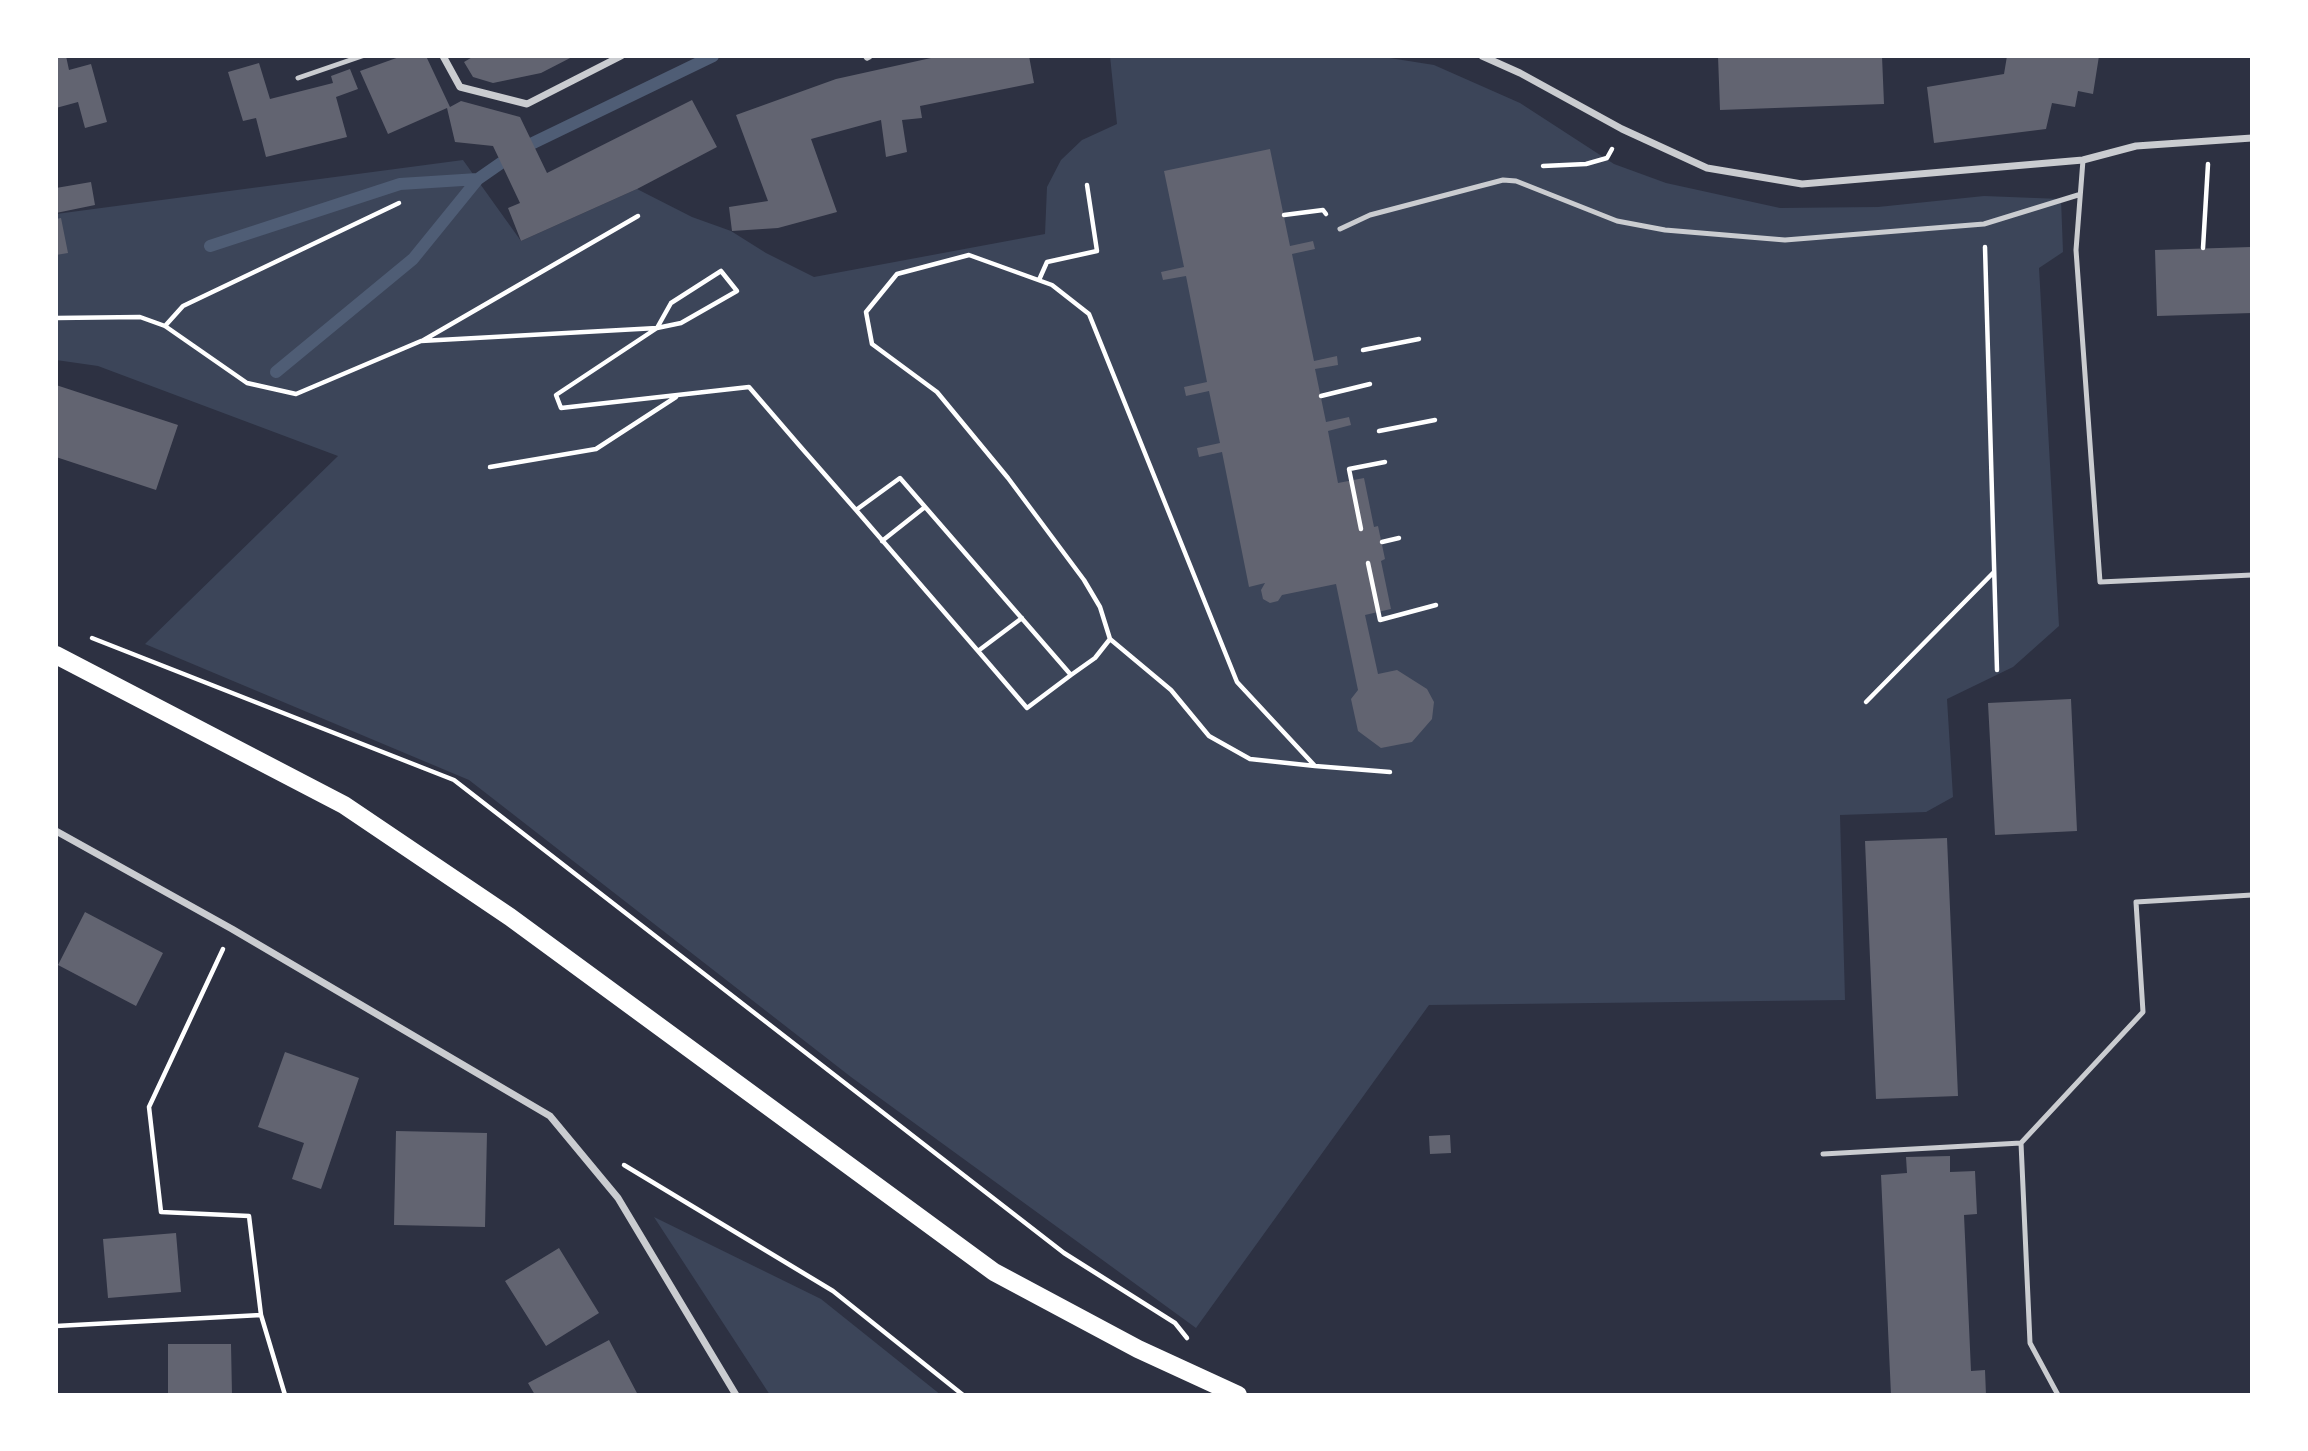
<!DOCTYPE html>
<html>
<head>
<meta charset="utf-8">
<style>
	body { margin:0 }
	#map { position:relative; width:2308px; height:1451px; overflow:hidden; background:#2d3142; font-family:Barlow,sans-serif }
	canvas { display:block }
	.frame { position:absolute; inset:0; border:58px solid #fff; pointer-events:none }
</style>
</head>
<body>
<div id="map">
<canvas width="2308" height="1451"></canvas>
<div class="frame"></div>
</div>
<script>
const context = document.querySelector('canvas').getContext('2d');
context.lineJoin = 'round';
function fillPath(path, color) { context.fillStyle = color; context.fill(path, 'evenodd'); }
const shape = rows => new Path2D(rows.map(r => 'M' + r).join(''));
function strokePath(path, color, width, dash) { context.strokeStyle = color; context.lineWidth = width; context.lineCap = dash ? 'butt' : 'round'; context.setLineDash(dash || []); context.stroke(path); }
const green = shape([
	[1110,56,1377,56,1434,65,1520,103,1614,164,1666,183,1780,208,1878,207,1984,196,2061,199,2063,252,2039,268,2059,626,2013,667,1947,699,1953,797,1926,812,1840,815,1845,1000,1429,1005,1196,1328,851,1077,469,780,145,644,338,456,98,366,56,360,56,214,463,160,521,241,637,189,692,217,731,231,766,253,814,277,1045,234,1047,187,1061,160,1082,140,1117,124],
	[654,1217,821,1299,941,1395,770,1395]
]);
const stream = shape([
	[533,143,713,56],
	[210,246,400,184,478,179],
	[276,372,413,259,478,179,501,163]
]);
const building = shape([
	[56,56,66,56,69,70,91,64,107,122,85,128,78,102,56,108],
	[402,56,426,56,450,107,461,101,520,117,547,173,692,100,717,147,637,189,521,241,508,208,520,203,493,146,455,142,447,108,388,134,360,71],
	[474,56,574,56,541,73,493,83,473,77,464,62],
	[940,56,1029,56,1034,83,920,106,922,118,902,120,907,152,886,157,881,120,811,139,837,212,778,228,732,231,729,207,768,201,736,115,836,79],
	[1718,56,1882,56,1884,104,1720,110],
	[2007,56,2099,56,2093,94,2078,91,2075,107,2052,103,2046,129,1934,143,1927,87,2004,74],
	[259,63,270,99,333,83,331,76,350,69,358,89,336,97,347,137,266,157,256,118,243,121,228,72],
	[1270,149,1290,246,1313,241,1315,249,1292,254,1314,361,1337,356,1338,365,1315,369,1326,422,1349,417,1351,425,1328,431,1338,483,1364,478,1374,527,1378,526,1385,559,1381,561,1391,609,1365,615,1378,674,1397,670,1427,689,1434,702,1432,719,1412,742,1381,748,1358,731,1351,699,1358,690,1336,584,1282,595,1278,601,1270,603,1263,599,1261,590,1265,583,1249,587,1222,452,1199,457,1197,448,1220,443,1209,391,1186,396,1184,387,1207,382,1186,276,1163,280,1161,272,1184,267,1164,171],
	[91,182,95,205,56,213,56,188],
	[61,218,68,253,56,255,56,219],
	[2251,247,2252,313,2157,316,2155,250],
	[56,385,178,425,156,490,56,457],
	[2071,699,2077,831,1995,835,1988,703],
	[1947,838,1958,1096,1876,1099,1865,841],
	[85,912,163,953,136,1006,58,965],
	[285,1052,359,1078,321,1189,292,1179,304,1143,258,1127],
	[396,1131,487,1133,485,1227,394,1225],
	[1450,1135,1451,1153,1430,1154,1429,1136],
	[1950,1156,1950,1172,1975,1171,1977,1214,1964,1215,1971,1371,1985,1370,1986,1395,1891,1395,1881,1175,1907,1173,1906,1157],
	[176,1233,181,1292,108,1298,103,1239],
	[559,1248,599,1313,546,1346,505,1281],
	[609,1340,638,1395,535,1395,528,1383],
	[168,1344,231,1344,232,1395,168,1395]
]);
const path = shape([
	[1543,166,1586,164,1607,158,1612,149],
	[1284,215,1323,210,1326,214],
	[1985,247,1997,670],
	[2203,248,2208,164],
	[721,271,737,291,681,323,657,328,671,303,721,271],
	[1039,280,1047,262,1097,251,1087,185],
	[56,318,140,317,165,326,247,383,296,394,421,341,657,328,556,395,561,408,749,387,799,445,856,510,978,651,1027,708,1071,675,900,478,856,510],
	[165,326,183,306,399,203],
	[422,341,638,216],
	[1363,350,1419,339],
	[1321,396,1370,384],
	[1379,431,1435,420],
	[490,467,596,449,676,397],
	[1361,529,1349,469,1385,462],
	[882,541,925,507],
	[1382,542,1399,538],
	[1368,563,1380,620,1436,605],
	[92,638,454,780,1064,1253,1175,1323,1187,1338],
	[978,651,1022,618],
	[1071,675,1095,658,1110,639],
	[1866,702,1994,572],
	[1315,766,1250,759,1209,736,1171,690,1110,639,1100,607,1084,580,1008,478,937,392,872,344,866,312,897,274,969,255,1052,285,1089,314,1237,682,1315,766,1390,772],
	[223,949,149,1107,161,1212,249,1216,261,1315],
	[624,1165,833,1291,963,1395],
	[56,1326,261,1315,285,1395]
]);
const service = shape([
	[298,78,362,56],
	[2083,160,2076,250,2100,582,2252,575],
	[1340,229,1370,215,1503,180,1516,181,1617,221,1665,230,1785,240,1984,224,2078,195],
	[1823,1154,2021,1143],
	[2058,1395,2030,1343,2021,1143,2143,1012,2136,902,2252,895]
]);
const minor = shape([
	[443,56,460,87,527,104,621,56],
	[1482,56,1520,73,1622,129,1707,168,1802,184,2083,160,2136,146,2252,138],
	[867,57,869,56],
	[56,831,232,929,550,1116,618,1198,736,1395]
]);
const primary = shape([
	[56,655,344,805,510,917,994,1272,1138,1349,1238,1395]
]);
fillPath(green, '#3c4559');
strokePath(stream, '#4f5d75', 12);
fillPath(building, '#626471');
strokePath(path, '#fff', 4.5);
strokePath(service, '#caccd0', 5);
strokePath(minor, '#caccd0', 7);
strokePath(primary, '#fff', 18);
</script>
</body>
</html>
